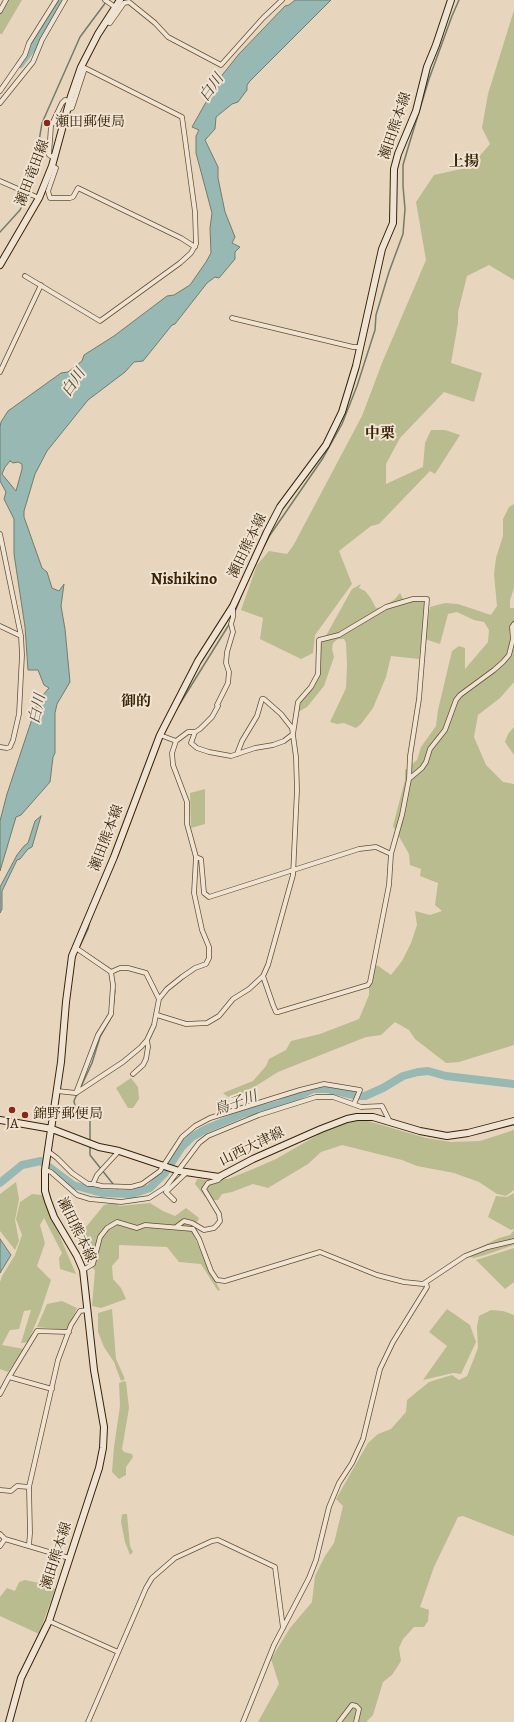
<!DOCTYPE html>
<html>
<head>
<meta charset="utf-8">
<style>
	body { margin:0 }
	canvas { display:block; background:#e7d5bd }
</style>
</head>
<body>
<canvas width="514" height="1722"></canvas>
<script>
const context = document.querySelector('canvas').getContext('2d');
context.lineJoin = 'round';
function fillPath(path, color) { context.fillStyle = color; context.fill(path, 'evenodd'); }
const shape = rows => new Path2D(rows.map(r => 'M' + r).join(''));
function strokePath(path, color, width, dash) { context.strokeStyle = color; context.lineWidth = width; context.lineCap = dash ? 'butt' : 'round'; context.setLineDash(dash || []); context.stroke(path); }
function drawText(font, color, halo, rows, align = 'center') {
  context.font = font + ' Alegreya,"Noto Serif JP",serif'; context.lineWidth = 4; context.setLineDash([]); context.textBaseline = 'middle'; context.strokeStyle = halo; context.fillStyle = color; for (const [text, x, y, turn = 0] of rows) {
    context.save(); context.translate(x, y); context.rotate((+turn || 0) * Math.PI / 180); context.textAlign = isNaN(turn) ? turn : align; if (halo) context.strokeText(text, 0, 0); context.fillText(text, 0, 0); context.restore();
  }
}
const green = shape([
	[8,0,22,0,2,34,0,34,0,13],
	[514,10,514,280,489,265,467,276,458,312,458,323,451,363,482,373,474,402,444,392,400,438,386,464,386,484,423,467,425,443,431,430,445,430,460,435,435,474,430,471,379,524,371,526,339,551,352,584,315,635,313,653,301,659,260,639,263,618,241,610,257,565,269,551,287,554,293,546,362,416,382,363,426,260,416,202,434,175,470,167,490,144,482,128,488,94],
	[514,504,514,588,510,600,510,608,514,608,514,682,500,698,478,715,474,737,486,765,503,782,514,784,514,1045,459,1062,446,1063,415,1039,409,1030,395,1022,381,1035,366,1037,278,1072,251,1089,231,1099,223,1093,253,1081,266,1066,269,1059,286,1050,291,1041,320,1034,359,1019,369,995,369,975,377,965,391,975,402,961,411,943,417,925,415,911,430,915,442,911,435,905,438,883,420,876,421,869,410,865,409,854,393,826,405,780,405,770,417,760,421,747,436,726,438,710,452,651,459,646,465,648,465,669,488,642,489,630,484,622,474,620,457,612,448,614,440,644,425,639,430,607,445,603,458,604,491,615,497,606,494,574,496,558,503,536,503,519,509,507],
	[361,584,359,588,365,591,370,597,376,608,383,607,395,599,400,593,403,599,426,602,419,659,391,656,386,677,373,708,361,724,356,728,344,723,337,724,330,722,346,688,347,666,346,643,344,639,338,639,333,643,332,649,334,657,324,686,307,707,298,712,302,699,317,679,318,650,352,589],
	[514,727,514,755,505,742,508,734],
	[205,789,205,824,191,828,190,793],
	[131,1078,138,1087,139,1099,133,1108,128,1108,116,1088],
	[361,1119,426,1138,451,1142,480,1141,514,1130,514,1190,506,1196,497,1194,479,1182,454,1173,417,1166,402,1160,342,1145,321,1152,308,1164,268,1188,253,1184,232,1192,222,1194,218,1200,213,1200,205,1197,195,1184,197,1179,209,1180,228,1179,253,1169,276,1159,330,1128,349,1121],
	[16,1182,19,1199,15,1220,19,1241,15,1250,0,1231,0,1194],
	[514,1193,514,1229,511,1230,488,1217,496,1196,507,1197],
	[32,1194,42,1195,76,1274,60,1269,59,1258,62,1253,44,1218,40,1225,45,1243,37,1266,51,1280,40,1313,28,1342,21,1343,31,1310,24,1311,19,1329,10,1330,2,1345,24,1349,8,1372,0,1369,0,1282,2,1276,15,1255,22,1235,16,1219,20,1202],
	[114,1203,120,1206,150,1203,163,1211,175,1216,186,1208,199,1218,192,1232,208,1267,220,1290,218,1291,201,1264,179,1262,167,1247,119,1245,119,1258,112,1266,113,1279,121,1288,126,1299,101,1308,92,1306,95,1270,86,1262,81,1233,104,1205],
	[514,1230,514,1245,485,1255,474,1258,470,1257,470,1252,499,1238,510,1235],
	[514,1248,514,1282,505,1289,476,1260],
	[62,1301,77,1308,67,1330,37,1327,47,1304],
	[112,1309,116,1359,125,1379,121,1381,114,1362,104,1347,98,1332,98,1313],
	[447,1309,470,1325,476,1342,461,1374,453,1373,423,1380,447,1346,429,1332],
	[491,1310,503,1311,514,1315,514,1536,463,1516,458,1517,434,1567,420,1607,429,1610,428,1621,424,1627,414,1627,403,1639,399,1648,401,1661,392,1675,383,1682,373,1715,366,1722,258,1722,279,1684,271,1659,290,1628,312,1602,315,1576,325,1556,334,1543,343,1506,336,1499,368,1443,378,1434,391,1429,406,1412,407,1400,429,1382,452,1375,459,1380,467,1376,478,1348,477,1327,479,1316],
	[124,1381,126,1382,129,1408,122,1449,124,1452,132,1454,133,1457,126,1467,126,1475,119,1479,112,1472,114,1447,120,1406,119,1383],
	[124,1514,127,1514,130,1546,133,1552,130,1555,125,1542,121,1522,122,1515],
	[25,1580,39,1583,55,1589,39,1634,0,1616,0,1597,7,1588,15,1591,19,1582]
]);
const water = shape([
	[295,0,331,0,250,81,247,85,247,90,238,102,232,104,216,117,215,129,205,140,218,167,218,178,225,212,235,237,232,243,240,247,235,252,235,259,219,278,215,277,207,283,175,324,172,325,143,361,134,362,125,372,88,400,47,451,35,474,24,511,24,517,42,568,47,572,52,588,59,591,64,584,61,606,65,629,70,682,57,704,55,713,55,753,53,757,50,782,21,815,16,817,0,871,0,821,7,794,38,701,49,688,44,685,38,670,28,670,25,627,14,554,14,519,4,499,6,492,0,481,0,427,1,422,8,411,61,373,68,372,82,361,84,355,114,336,167,296,174,295,190,285,206,262,211,253,210,228,212,213,196,153,196,136,199,130,192,127,219,79,239,54,285,6,289,5,295,0],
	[10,461,13,463,18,462,22,464,22,469,16,491,2,474,5,467,10,461],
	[41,816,32,847,28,849,20,859,17,860,2,891,2,909,0,913,0,887,17,855,24,846,28,843,35,821,41,816],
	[0,1239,11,1255,0,1273,0,1239]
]);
const stream = shape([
	[0,232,20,210,26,198,34,171,42,123,80,37,106,2],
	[263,548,270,535,323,458,342,424,357,386,375,330,376,315,389,272,403,234,405,209,403,186,403,165,408,148,429,79,452,16,459,0],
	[234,614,246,584],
	[176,710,230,623],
	[117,856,127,830],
	[90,920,88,929,79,948,112,970],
	[113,1008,115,990],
	[80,1089,92,1063,100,1037,112,1016],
	[77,1094,74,1101,75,1106,90,1120,90,1142],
	[90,1146,90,1155,113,1184],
	[117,1190,119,1194]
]);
const river = shape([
	[20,64,36,43,60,0],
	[0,1183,22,1165,41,1161,73,1185,102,1193,132,1194,150,1188,164,1174,181,1148,192,1137,206,1129,242,1114,280,1104,313,1089,327,1089,358,1096,365,1096,383,1088,403,1076,418,1072,428,1071,446,1076,514,1084]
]);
const minor = shape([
	[105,0,115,7],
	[0,11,6,0],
	[105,22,110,23,124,3,129,2,155,23,168,37,221,65,263,18,282,0],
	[0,91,25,55,29,43,56,0],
	[0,103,33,62,42,40,65,0],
	[54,158,49,155,51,126,62,103,65,100,69,101],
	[52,166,56,168,48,191,50,198,70,198,73,197,78,188,181,238,195,247],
	[0,181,39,198],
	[25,276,100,321,180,263,191,253,196,244,195,212,182,117,85,68,72,108,67,110],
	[232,318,353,347,359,347],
	[0,372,41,285],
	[0,534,21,636,22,655,19,714,13,740,10,747,7,748,0,747],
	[0,626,21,636],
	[195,732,191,743,197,748,209,752,231,756,255,748,273,745,284,741,293,734,298,702,311,687,318,674,319,640,339,635,386,607,413,599,427,599,419,699,410,756,409,779,402,815,391,854,389,885,370,982,368,985,278,1012,276,1012,273,1005,263,976],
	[160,735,176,741,188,732,195,732,200,729,212,717,218,706,217,705,228,683,229,672,226,663,227,652,233,632,231,624,233,617,233,606],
	[176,741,172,753,173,765,187,802,187,824,196,857,201,859,204,893,209,897,359,849,376,847,391,854],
	[409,779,422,768,426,762,430,749,445,730,456,700,460,695,494,670,503,662,509,655,513,639,512,627,514,624],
	[159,999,167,989,182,977,195,968,206,964,209,958,209,947,202,930,194,893,196,857],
	[157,1015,186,1024,207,1023,219,1016,233,999,249,989,263,976,268,965,293,875,297,790,296,757,292,728,281,714,264,699,262,699,257,716,242,741,237,754],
	[133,1074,143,1065,146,1059,148,1047,147,1040],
	[57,1091,76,1093,123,1062,141,1047,147,1040,154,1025,159,999,146,973,128,968,120,968,111,972,76,948],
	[76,1093,98,1035,111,1014,113,985,111,972],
	[49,1152,57,1158,72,1173,88,1184,93,1184,97,1175,119,1151],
	[45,1170,51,1172,77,1195,90,1199,121,1202,149,1198,166,1187,199,1143,208,1136,259,1115,316,1097,333,1097,361,1107,382,1106,390,1122],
	[93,1184,102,1186,131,1187,142,1184,160,1171,182,1137,195,1126,210,1118,300,1090,324,1084,360,1090,354,1104],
	[174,1200,166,1192,187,1172],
	[176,1227,184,1221,192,1223,204,1230,214,1228,217,1225,220,1221,219,1214,204,1189,208,1183,218,1180,222,1176],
	[83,1270,93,1264,100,1237,107,1228,117,1222,137,1228,145,1225,193,1229,199,1239,211,1271,217,1280,225,1281,320,1252,377,1275,404,1282,423,1284,465,1256,488,1247,514,1241],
	[9,1377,37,1331,69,1332],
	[0,1394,9,1377,52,1389],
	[0,1490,11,1491,17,1486,29,1487],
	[0,1534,5,1539],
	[29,1545,30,1533,29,1487,58,1360,71,1325,80,1311,87,1310],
	[0,1546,5,1539,69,1558],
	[49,1621,118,1652],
	[88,1722,146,1588,152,1578,175,1558,212,1541,218,1540,275,1567,283,1628],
	[243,1722,274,1645,309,1578,316,1560,329,1507,339,1483,352,1463,363,1439,380,1369,393,1342,427,1287,426,1283],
	[339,1722,352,1705,356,1706,359,1709,356,1722]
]);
const secondary = shape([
	[0,265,39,198,52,166,71,96,81,67,98,34,120,0],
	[0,1120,52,1129,99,1147,119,1151,179,1171,219,1177,253,1159,321,1129,347,1119,357,1117,373,1117,420,1131,447,1136,468,1133,514,1121],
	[9,1722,21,1678,49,1621,99,1468,103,1448,104,1427,94,1370,83,1270,77,1256,54,1217,48,1201,45,1191,45,1170,61,1062,66,1002,72,956,114,857,160,735,198,661,233,606,267,532,280,507,326,445,342,412,356,366,382,249,393,223,394,169,398,154,416,111,427,67,436,45,451,0]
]);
const markers = [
	[47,123,4,"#8f2418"],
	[12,1110,4,"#8f2418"],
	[25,1115,4,"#8f2418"]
];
const poiNames = [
	["瀬田郵便局",55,123],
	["錦野郵便局",33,1115],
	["JA",12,1125,"center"]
];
const streetNames = [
	["瀬田熊本線",396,126,-71],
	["瀬田竜田線",33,173,-69],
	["瀬田熊本線",248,546,-64],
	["瀬田熊本線",107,838,-69],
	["山西大津線",252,1147,-26],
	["瀬田熊本線",76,1230,64],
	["瀬田熊本線",57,1556,-72]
];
const waterNames = [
	["白川",212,88,-54],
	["白川",74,383,-56],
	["白川",38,709,-77],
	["鳥子川",236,1104,-20]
];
const neighbourhoodNames = [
	["上揚",464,162],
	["中栗",380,434],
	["御的",136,702]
];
const quarterNames = [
	["Nishikino",184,580]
];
fillPath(green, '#b9bc8e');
fillPath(water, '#97b8b3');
strokePath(water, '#727c6d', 1);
strokePath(stream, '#727c6d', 1.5);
strokePath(river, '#97b8b3', 8);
strokePath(minor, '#655032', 5.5);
strokePath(secondary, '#3a2304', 8);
strokePath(minor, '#efe4d4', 4);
strokePath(secondary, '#efe4d4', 6);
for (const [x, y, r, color] of markers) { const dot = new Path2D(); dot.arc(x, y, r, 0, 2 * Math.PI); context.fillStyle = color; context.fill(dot); strokePath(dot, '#efe4d4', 1.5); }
drawText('14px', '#3a2304', '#efe4d4', poiNames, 'left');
drawText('14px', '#3a2304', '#efe4d4', streetNames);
drawText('italic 15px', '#514830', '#efe4d4', waterNames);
drawText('bold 15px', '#3a2304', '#efe4d4', neighbourhoodNames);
drawText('bold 16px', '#3a2304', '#efe4d4', quarterNames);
</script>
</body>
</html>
